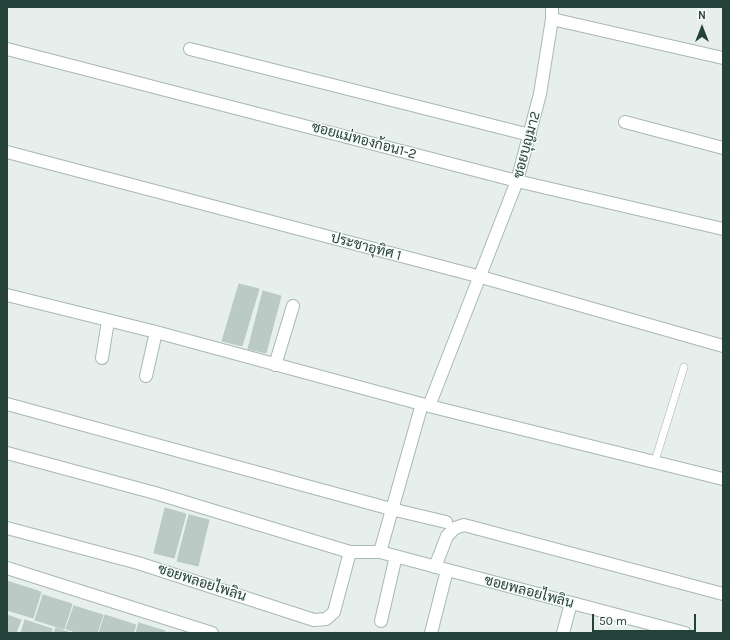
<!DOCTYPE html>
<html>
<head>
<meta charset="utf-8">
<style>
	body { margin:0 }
	#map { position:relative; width:730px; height:640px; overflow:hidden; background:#e6efeb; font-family:Karla,sans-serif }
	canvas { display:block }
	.frame { position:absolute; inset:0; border:8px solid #24423a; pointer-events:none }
	.north { position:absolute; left:682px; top:8px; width:40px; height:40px; -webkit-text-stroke:3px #f7fbf9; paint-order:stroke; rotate:0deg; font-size:11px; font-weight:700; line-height:16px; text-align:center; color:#24423a }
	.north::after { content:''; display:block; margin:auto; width:14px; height:18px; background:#24423a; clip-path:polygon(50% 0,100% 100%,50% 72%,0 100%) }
	.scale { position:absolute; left:592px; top:614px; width:104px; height:18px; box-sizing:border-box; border:2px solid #24423a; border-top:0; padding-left:5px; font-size:12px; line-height:14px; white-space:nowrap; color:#24423a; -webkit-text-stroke:3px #f7fbf9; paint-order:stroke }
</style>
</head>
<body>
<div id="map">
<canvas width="730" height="640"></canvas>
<div class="frame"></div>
<div class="north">N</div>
<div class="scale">50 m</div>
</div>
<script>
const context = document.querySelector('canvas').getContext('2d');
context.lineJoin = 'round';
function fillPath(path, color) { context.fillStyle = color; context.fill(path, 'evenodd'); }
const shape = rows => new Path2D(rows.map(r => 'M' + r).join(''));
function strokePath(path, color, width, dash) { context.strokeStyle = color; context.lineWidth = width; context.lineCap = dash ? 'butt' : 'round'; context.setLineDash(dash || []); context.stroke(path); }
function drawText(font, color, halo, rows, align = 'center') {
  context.font = font + ' Karla,Sarabun,sans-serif'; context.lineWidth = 3; context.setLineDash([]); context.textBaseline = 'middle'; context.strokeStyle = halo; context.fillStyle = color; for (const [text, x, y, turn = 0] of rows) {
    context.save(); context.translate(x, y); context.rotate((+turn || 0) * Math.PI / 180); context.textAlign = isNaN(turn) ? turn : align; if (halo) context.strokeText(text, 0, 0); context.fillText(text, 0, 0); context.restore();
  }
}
const building = shape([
	[239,284,259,289,242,346,222,341,239,284],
	[263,291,281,296,266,353,248,349,263,291],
	[165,508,186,514,174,558,154,553,165,508],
	[189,515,209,520,198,566,177,561,189,515],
	[7,581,41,592,33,618,7,610,7,581],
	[43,595,72,604,64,629,35,620,43,595],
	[74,606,103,615,97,633,79,633,66,629,74,606],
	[7,615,21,620,16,633,7,633,7,615],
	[105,615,136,625,133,633,99,633,105,615],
	[25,620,52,629,51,633,21,633,25,620],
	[139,623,165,631,165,633,136,633,139,623],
	[56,628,71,633,54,633,56,628]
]);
const service = shape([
	[655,461,684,367]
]);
const minor = shape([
	[552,19,723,58],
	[7,49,517,181,723,229],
	[190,49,530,135],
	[625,122,723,148],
	[7,152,481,277,723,346],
	[7,295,156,332,429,406,723,479],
	[102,358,108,321],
	[275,365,293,306],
	[146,376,156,332],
	[7,404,391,509,446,522],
	[429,406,517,181,540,94,552,19,552,7],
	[7,453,155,493,350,552,380,552,685,633],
	[7,528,138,563,314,620,326,619,334,612,350,552],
	[380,552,422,404],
	[435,567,447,536,455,528,464,525,723,594],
	[7,568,212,633],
	[381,621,396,556],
	[431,633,447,570],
	[563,633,571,603]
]);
const streetNames = [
	["ซอยแม่ทองก้อน1-2",364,141,15],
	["ซอยบุญมา2",527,145,-75],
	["ประชาอุทิศ 1",366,247,15],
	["ซอยพลอยไพลิน",202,583,18],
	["ซอยพลอยไพลิน",529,592,15]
];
fillPath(building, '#bbcac4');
strokePath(building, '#b8c9c2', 1);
strokePath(service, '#a8b8b2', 8);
strokePath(minor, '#a8b8b2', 14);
strokePath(service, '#fff', 7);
strokePath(minor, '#fff', 12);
drawText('14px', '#24423a', '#f7fbf9', streetNames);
</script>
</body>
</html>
